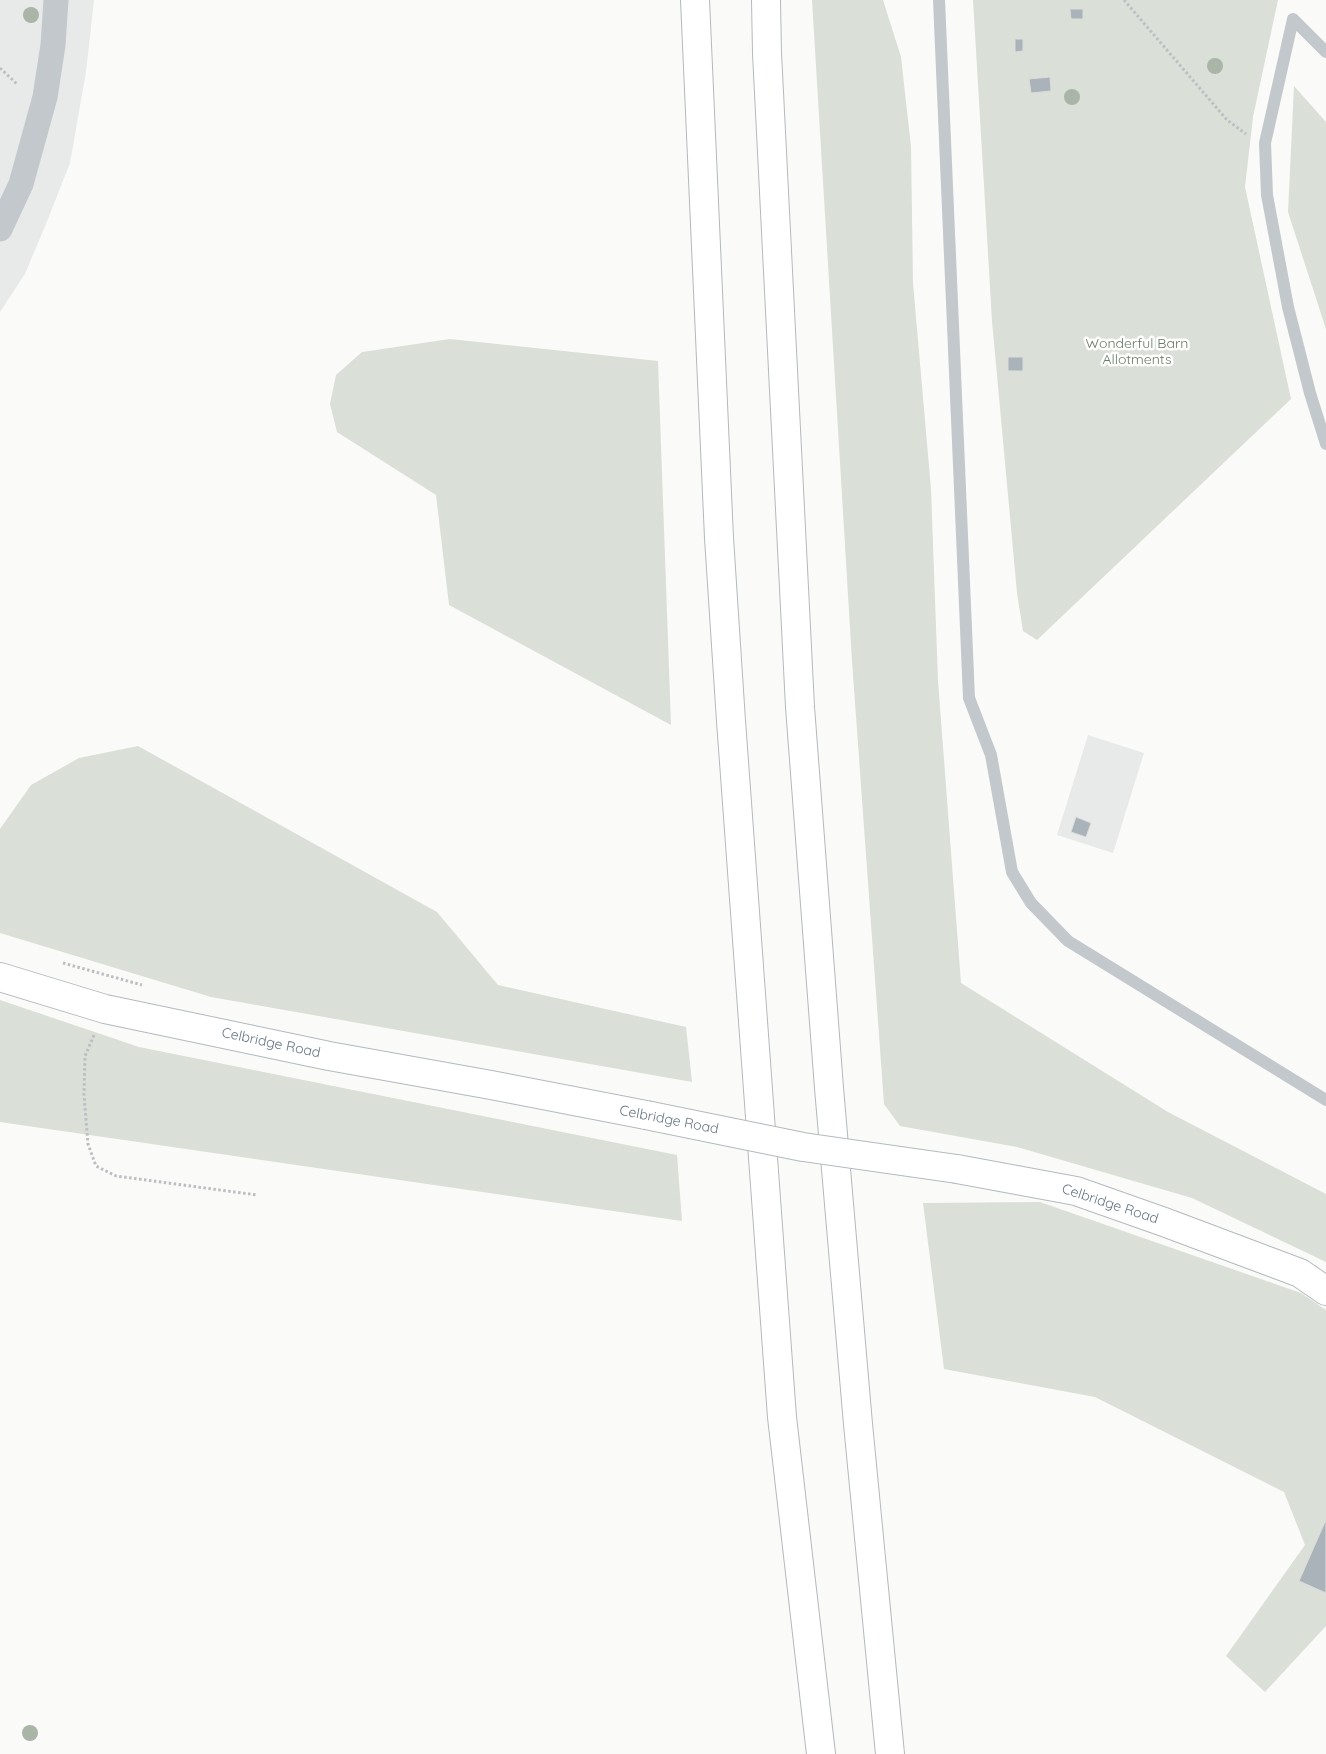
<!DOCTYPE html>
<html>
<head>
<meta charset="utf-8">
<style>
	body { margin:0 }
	canvas { display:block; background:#fafaf8 }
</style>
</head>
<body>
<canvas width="1326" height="1754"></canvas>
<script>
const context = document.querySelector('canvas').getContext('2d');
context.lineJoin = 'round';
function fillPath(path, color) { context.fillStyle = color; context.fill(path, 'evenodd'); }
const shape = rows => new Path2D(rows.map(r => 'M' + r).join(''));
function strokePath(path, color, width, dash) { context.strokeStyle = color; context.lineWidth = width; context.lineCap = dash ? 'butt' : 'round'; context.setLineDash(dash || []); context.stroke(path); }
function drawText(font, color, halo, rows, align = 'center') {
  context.font = font + ' Quicksand,sans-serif'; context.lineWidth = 5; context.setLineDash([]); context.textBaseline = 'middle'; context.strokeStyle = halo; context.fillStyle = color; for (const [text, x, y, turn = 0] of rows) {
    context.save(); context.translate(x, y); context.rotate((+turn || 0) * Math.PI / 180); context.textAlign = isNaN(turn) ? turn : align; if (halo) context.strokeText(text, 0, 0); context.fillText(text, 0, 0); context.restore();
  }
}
const built = shape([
	[0,0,94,0,86,72,70,163,48,219,25,274,0,312],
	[1088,735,1144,753,1113,853,1057,835]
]);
const green = shape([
	[812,0,883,0,901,57,911,147,913,283,931,489,938,681,961,983,1168,1112,1326,1194,1326,1262,1192,1198,1017,1147,900,1126,884,1104,852,661],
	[973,0,1278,0,1253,117,1245,187,1291,399,1037,640,1023,631,1017,593,992,321],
	[1294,86,1326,122,1326,329,1288,212],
	[450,339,658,361,671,725,449,605,436,495,337,432,330,404,336,375,362,352],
	[138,746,437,912,498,985,686,1027,692,1082,211,997,0,933,0,829,31,785,79,758],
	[0,1000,139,1047,677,1155,682,1221,0,1122],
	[1040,1202,1301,1293,1326,1310,1326,1626,1265,1692,1226,1656,1305,1545,1284,1492,1095,1397,944,1369,923,1203]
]);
const building = shape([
	[1070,9,1083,9,1083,19,1071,19,1070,9],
	[1015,39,1023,39,1023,51,1015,52,1015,39],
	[1050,77,1051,91,1031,93,1029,79,1050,77],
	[1008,357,1023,357,1023,371,1008,371,1008,357],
	[1076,817,1091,823,1086,837,1071,832,1076,817],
	[1325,1522,1326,1523,1326,1593,1299,1581,1325,1522]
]);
const path = shape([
	[1124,0,1227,120,1246,134],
	[0,68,18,85],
	[63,963,142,985],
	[94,1035,85,1056,84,1094,88,1144,96,1166,116,1176,257,1195]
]);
const lane = shape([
	[939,0,969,698,991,755,1012,872,1031,903,1068,941,1326,1100],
	[1326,52,1293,19,1265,143,1267,195,1288,307,1310,393,1326,444]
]);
const street = shape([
	[0,229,21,184,45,97,53,45,56,0]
]);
const secondary = shape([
	[0,977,105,1009,329,1056,491,1085,646,1115],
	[957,1169,1076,1191,1164,1222,1300,1273,1326,1291]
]);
const highway = shape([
	[695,0,719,538,731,721,782,1417,821,1754],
	[766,0,767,53,800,707,829,1088,858,1424,890,1754]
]);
const secondaryBridge = shape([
	[646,1115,803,1147,957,1169]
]);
const trees = [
	[31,15],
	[1215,66],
	[1072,97],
	[30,1733]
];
const parkNames = [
	["Wonderful Barn",1137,344],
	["Allotments",1137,360]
];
const streetNames = [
	["Celbridge Road",271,1043,12],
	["Celbridge Road",669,1120,11],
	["Celbridge Road",1110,1204,18]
];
fillPath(built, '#e8e9e9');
fillPath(green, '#dadfd7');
fillPath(building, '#aab3b9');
strokePath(building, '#dcdcda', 1);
strokePath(secondary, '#b3babf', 30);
strokePath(highway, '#b4b9bd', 30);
strokePath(path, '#bbbfc2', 3, [2.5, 2.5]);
strokePath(lane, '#c3c8cc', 12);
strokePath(street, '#c3c8cc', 25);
strokePath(secondary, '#fff', 28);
strokePath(highway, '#fff', 28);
strokePath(secondaryBridge, '#b3babf', 30, []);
strokePath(secondaryBridge, '#fff', 28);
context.fillStyle = '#aab4a7';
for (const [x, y] of trees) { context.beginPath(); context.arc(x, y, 8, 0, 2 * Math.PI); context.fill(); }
drawText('14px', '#687a64', '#fff', parkNames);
drawText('14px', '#657683', '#fff', streetNames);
</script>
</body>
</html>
